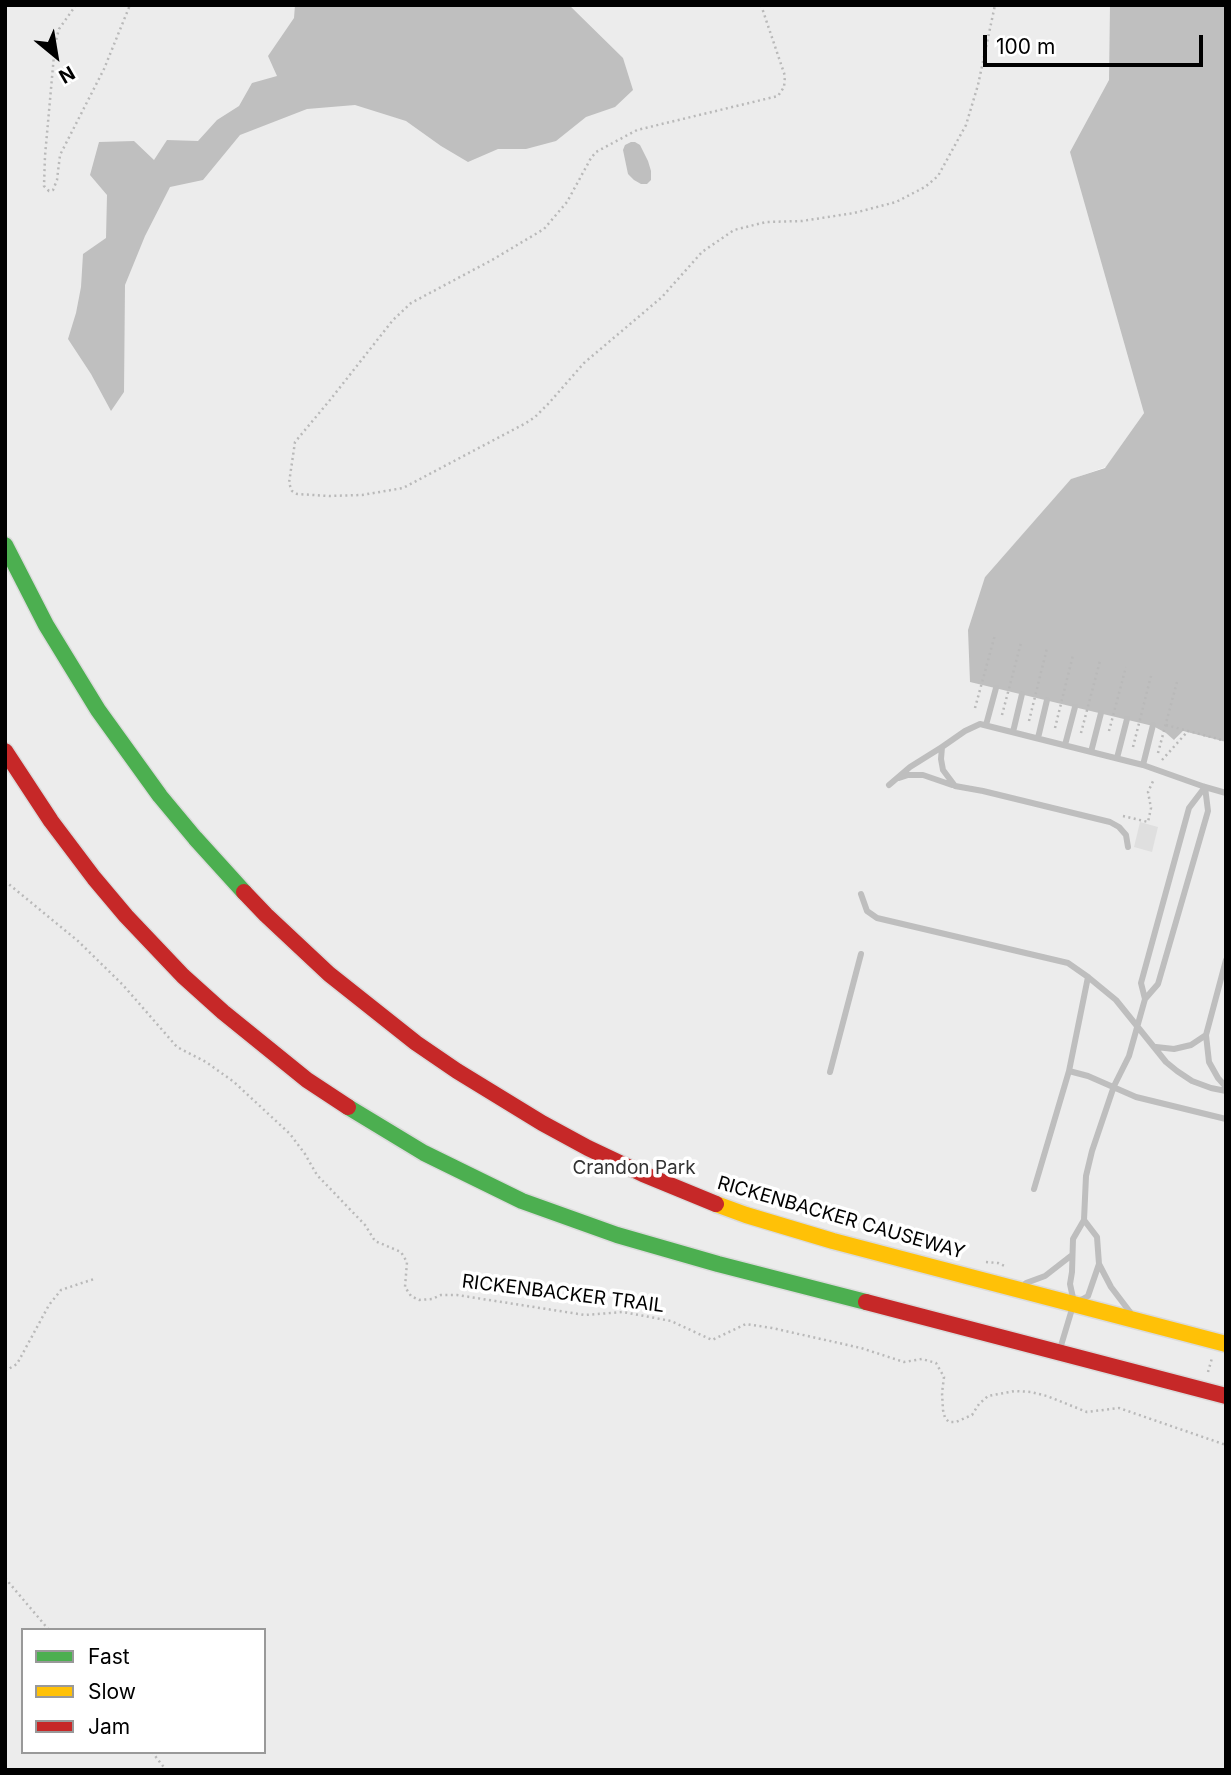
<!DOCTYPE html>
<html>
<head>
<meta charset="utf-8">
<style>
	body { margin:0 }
	#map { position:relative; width:1231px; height:1775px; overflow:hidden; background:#fff; font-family:Inter,sans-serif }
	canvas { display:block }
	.frame { position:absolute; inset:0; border:7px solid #000; pointer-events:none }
	.legend { position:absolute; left:21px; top:1628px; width:245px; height:126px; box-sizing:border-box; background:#fff; border:2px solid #999; margin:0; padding:9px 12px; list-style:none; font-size:21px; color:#000 }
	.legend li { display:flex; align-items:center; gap:14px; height:35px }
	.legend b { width:35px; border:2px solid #999 }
	.north { position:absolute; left:21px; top:21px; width:70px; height:70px; -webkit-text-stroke:5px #fff; paint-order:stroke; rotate:150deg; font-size:19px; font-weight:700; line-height:28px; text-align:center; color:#000 }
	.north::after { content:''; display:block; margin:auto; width:24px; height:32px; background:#000; clip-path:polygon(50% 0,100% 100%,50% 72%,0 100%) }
	.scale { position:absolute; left:983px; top:35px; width:220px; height:32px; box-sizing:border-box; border:4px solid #000; border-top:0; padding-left:9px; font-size:21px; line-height:24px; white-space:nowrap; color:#000; -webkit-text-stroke:5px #fff; paint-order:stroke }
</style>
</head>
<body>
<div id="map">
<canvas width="1231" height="1775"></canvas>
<div class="frame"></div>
<ul class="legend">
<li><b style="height:9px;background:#4caf50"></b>Fast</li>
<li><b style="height:9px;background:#ffc107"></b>Slow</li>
<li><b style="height:9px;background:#c62828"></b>Jam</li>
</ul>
<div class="north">N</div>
<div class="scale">100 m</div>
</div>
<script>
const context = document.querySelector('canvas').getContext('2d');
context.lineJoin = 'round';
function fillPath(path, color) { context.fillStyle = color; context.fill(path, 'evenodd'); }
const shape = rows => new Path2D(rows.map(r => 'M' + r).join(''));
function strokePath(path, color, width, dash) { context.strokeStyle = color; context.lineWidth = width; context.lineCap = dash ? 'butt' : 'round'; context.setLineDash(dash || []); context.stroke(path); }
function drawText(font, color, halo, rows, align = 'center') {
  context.font = font + ' Inter,sans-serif'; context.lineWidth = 7; context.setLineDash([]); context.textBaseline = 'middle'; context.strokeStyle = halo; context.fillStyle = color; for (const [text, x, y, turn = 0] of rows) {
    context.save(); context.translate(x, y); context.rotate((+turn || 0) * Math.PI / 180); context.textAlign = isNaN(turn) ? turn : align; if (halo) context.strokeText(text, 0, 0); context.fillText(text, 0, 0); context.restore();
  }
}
const green = shape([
	[5,5,1111,5,1144,413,1106,467,1072,479,985,577,1153,725,1167,733,1175,740,1183,731,1226,742,1226,1770,5,1770],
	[23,1630,264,1630,264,1752,23,1752]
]);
const water = shape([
	[295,5,569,5,623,58,633,90,615,107,586,117,556,141,526,149,498,149,468,162,441,146,406,121,355,105,307,109,240,135,203,180,170,187,145,236,125,285,124,392,111,411,91,374,68,339,76,313,81,287,83,254,106,238,107,195,90,175,99,142,134,141,154,160,167,140,198,141,217,120,239,106,252,83,277,76,268,56,294,18],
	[1110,5,1226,5,1226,742,1183,731,1174,740,1166,733,1153,726,970,682,968,630,985,577,1071,479,1105,468,1144,413,1070,152,1109,80],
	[631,142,635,142,640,145,648,161,651,171,651,180,647,184,641,184,634,180,628,174,623,150,625,145]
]);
const building = shape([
	[1140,822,1158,827,1152,852,1134,847]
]);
const path = shape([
	[76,5,59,29,55,44,45,156,44,186,49,191,53,190,57,180,60,155,104,69,130,5],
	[761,5,785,76,784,87,778,96,637,130,596,152,591,158,567,202,544,229,492,260,411,303,393,320,330,400,295,442,289,483,292,491,297,494,329,496,362,495,403,488,526,423,535,417,549,403,584,363,662,297,702,252,734,230,766,222,802,221,854,213,896,202,925,187,938,176,966,125,978,85,995,5],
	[975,708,995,635],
	[1002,715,1021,643],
	[1029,721,1047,648],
	[1166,725,1226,741],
	[1055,728,1073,655],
	[1109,731,1126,667],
	[1081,733,1100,661],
	[1133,747,1151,676],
	[1158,753,1177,682],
	[1162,760,1188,731],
	[1123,816,1148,822,1151,808,1148,792,1154,779],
	[5,881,78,941,123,985,177,1047,206,1062,234,1082,290,1134,305,1154,317,1175,365,1225,375,1241,401,1252,407,1262,405,1287,411,1296,419,1300,432,1299,441,1295,457,1295,585,1315,623,1312,671,1321,712,1340,746,1324,772,1328,861,1348,904,1362,922,1359,936,1363,944,1377,942,1393,943,1410,945,1418,949,1422,956,1422,972,1415,979,1404,988,1396,1015,1391,1031,1392,1047,1396,1087,1412,1119,1408,1226,1445],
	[986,1262,998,1263,1007,1267],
	[5,1371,17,1364,49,1305,61,1290,94,1279],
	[1208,1372,1212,1358],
	[5,1578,49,1630],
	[152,1752,166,1770]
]);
const lane = shape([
	[986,725,996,688],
	[1013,732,1022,694],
	[1038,738,1047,700],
	[1065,745,1075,707],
	[942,747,941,759,943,770,955,786,983,791,1110,822,1119,827,1126,835,1128,847],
	[1091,752,1101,713],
	[1117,758,1127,719],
	[1143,765,1153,725],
	[899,778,908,775,923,775,952,785],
	[889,785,910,767,942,747,965,731,980,724,1143,765,1205,787,1226,793],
	[861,894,867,911,877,918,1068,963,1088,977,1116,1000,1166,1062,1177,1071,1192,1081,1211,1088,1226,1091],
	[1226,960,1206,1035,1209,1062,1218,1078,1226,1087],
	[1145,999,1141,983,1189,808,1205,787],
	[1156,1047,1174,1049,1191,1045,1206,1035],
	[1069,1071,1088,1076,1136,1097,1226,1119],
	[830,1072,861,954],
	[1034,1189,1069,1071,1088,977],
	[1099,1264,1111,1287,1130,1312],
	[1026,1283,1045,1276,1072,1255],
	[1073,1298,1070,1284,1072,1272,1073,1239,1084,1220,1086,1176,1092,1151,1114,1086,1129,1056,1145,999,1158,984,1208,811,1205,787],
	[1081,1300,1088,1296,1099,1264,1097,1237,1084,1220],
	[1060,1349,1072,1309]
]);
const fast = shape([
	[5,545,46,625,98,710,160,796,195,838,244,892],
	[348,1107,424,1153,522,1201,617,1235,718,1264,866,1302]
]);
const slow = shape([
	[716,1204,746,1215,833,1241,1226,1344]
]);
const jam = shape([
	[5,751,51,821,94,878,126,916,183,976,223,1012,307,1080,348,1107],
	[244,892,266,915,329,974,416,1043,457,1071,542,1123,588,1148,643,1174,716,1204],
	[866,1302,1226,1396]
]);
const parkNames = [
	["Crandon Park",634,1168]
];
const streetNames = [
	["RICKENBACKER CAUSEWAY",841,1218,16],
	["RICKENBACKER TRAIL",563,1294,7]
];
fillPath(green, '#ececec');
fillPath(water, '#bfbfbf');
fillPath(building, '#dfdfdf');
strokePath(fast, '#dbdbdb', 19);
strokePath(slow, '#dbdbdb', 19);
strokePath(jam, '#dbdbdb', 19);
strokePath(path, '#b9b9b9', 2.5, [2, 3.5]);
strokePath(lane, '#bebebe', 6);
strokePath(fast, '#4caf50', 16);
strokePath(slow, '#ffc107', 16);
strokePath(jam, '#c62828', 16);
drawText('19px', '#333', '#fff', parkNames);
drawText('19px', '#000', '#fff', streetNames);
</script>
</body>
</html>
